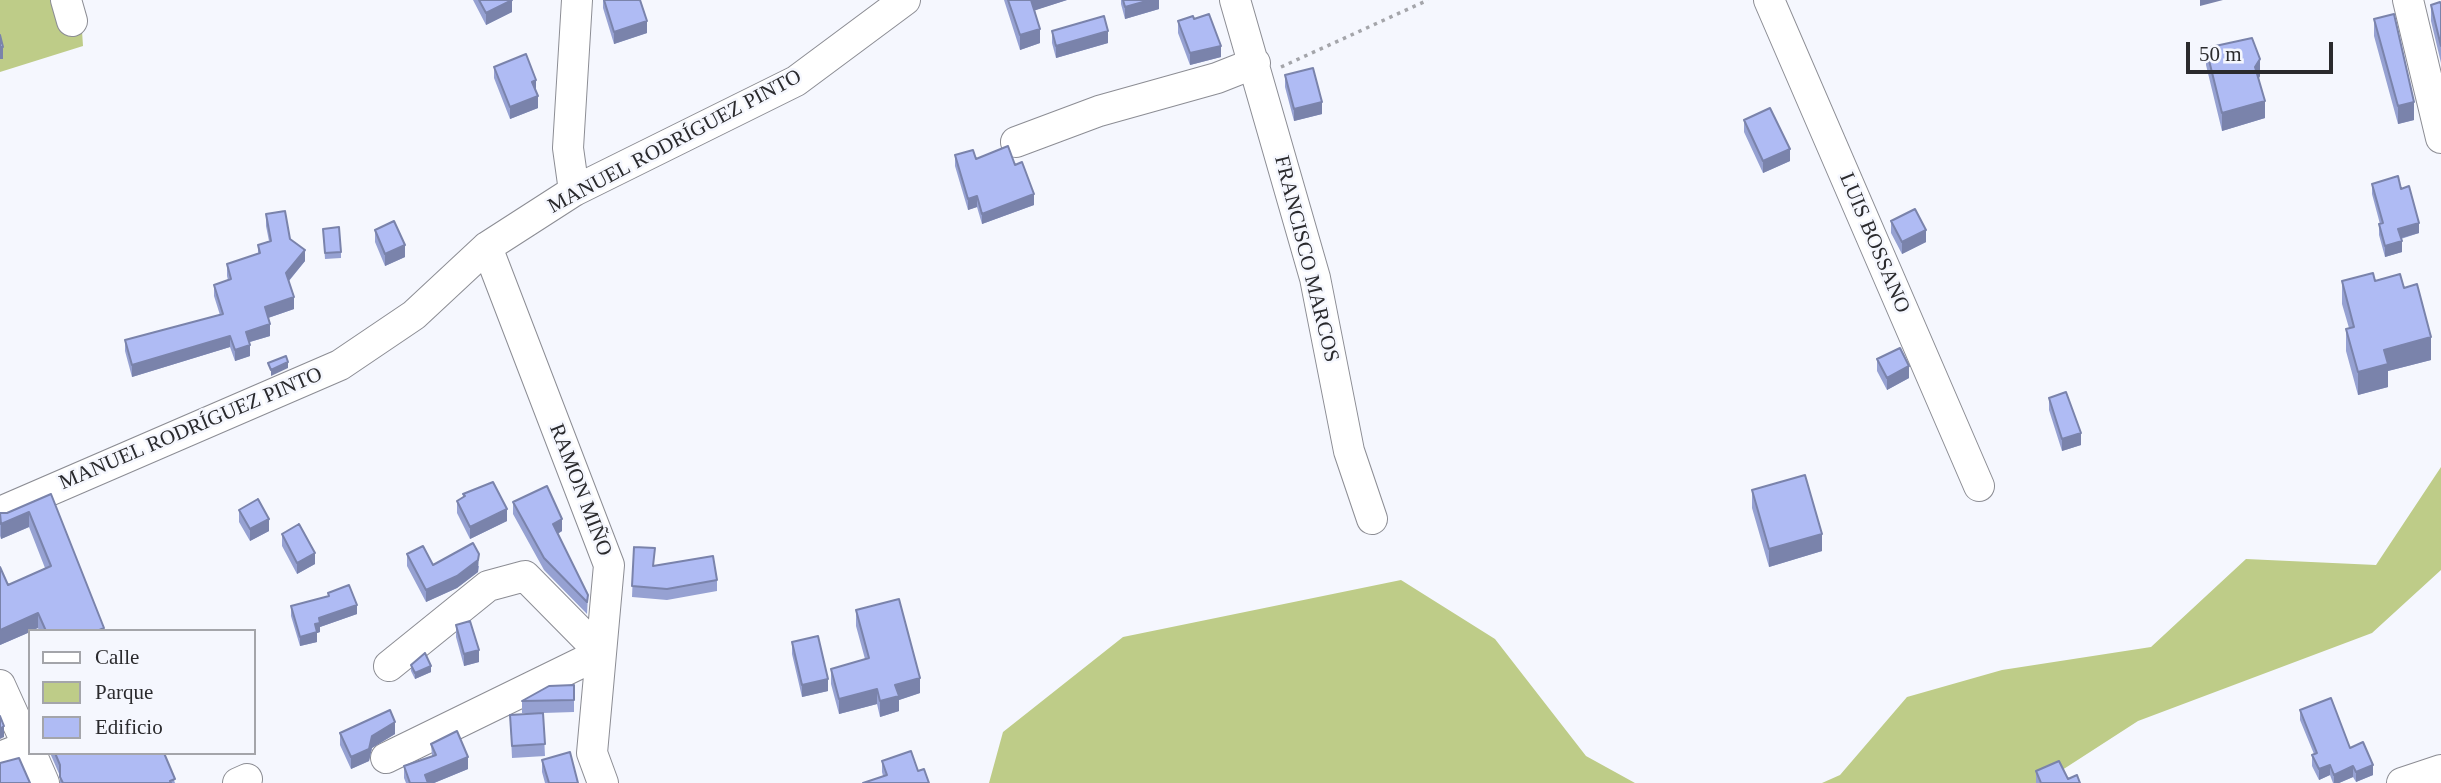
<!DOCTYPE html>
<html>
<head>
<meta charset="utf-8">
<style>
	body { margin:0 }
	#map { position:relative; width:2441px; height:783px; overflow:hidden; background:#f5f7fe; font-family:Georgia,serif }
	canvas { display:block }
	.legend { position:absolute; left:28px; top:629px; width:228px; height:126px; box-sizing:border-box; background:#f5f7fe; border:2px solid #a4a5aa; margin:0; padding:9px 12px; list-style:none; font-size:21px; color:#2a2a2d }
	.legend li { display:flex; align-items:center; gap:14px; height:35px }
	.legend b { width:35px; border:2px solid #a4a5aa }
	.scale { position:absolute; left:2186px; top:42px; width:147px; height:32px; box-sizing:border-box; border:4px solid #2a2a2d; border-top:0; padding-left:9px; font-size:21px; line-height:24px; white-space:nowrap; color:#2a2a2d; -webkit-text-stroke:5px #f5f7fe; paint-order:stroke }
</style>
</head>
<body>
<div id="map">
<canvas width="2441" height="783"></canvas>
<ul class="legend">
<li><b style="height:9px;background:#fff"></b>Calle</li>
<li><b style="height:19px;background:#becc88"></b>Parque</li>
<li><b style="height:19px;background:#afbbf4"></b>Edificio</li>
</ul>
<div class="scale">50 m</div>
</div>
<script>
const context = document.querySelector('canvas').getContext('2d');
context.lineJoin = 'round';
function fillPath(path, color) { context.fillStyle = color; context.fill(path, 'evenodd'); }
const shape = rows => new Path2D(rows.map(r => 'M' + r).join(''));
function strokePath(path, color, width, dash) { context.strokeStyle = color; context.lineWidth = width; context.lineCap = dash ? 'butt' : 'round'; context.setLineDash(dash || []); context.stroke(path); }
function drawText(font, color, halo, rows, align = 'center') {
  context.font = font + ' Georgia,serif'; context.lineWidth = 5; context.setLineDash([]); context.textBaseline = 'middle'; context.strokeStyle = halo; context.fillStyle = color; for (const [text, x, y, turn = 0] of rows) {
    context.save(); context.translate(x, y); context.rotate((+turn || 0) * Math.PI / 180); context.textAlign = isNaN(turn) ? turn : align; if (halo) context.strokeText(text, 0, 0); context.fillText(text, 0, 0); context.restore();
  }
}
const green = shape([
	[0,0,80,0,83,46,0,72],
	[2441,467,2441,570,2372,633,2138,721,2042,783,1822,783,1840,775,1907,697,2002,670,2151,647,2246,559,2376,565],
	[1401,580,1495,639,1586,756,1635,783,989,783,1003,732,1123,637]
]);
const path = shape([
	[1281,67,1428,0]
]);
const minor = shape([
	[66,0,72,21],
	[1235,0,1315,278,1349,451,1372,519],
	[1769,0,1979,486],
	[2408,0,2441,138],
	[1016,142,1099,111,1217,78,1255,63],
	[574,191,568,148,577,0],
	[487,247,609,565,592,753,603,783],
	[0,512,340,365,414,315,487,247,574,191,796,81,905,0],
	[0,685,30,751],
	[31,753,44,783],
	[0,757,28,746],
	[386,758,601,653,525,576,488,586,389,666],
	[238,783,247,779],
	[2402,783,2441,770]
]);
const wall = shape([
	[473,0,512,0,512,12,486,25],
	[603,0,640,0,647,33,614,44,603,8],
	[1004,0,1067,0,1035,10,1040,43,1020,50],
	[1121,0,1159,0,1159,9,1125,19,1121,4],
	[2441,4,2441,63,2431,21,2431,5],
	[1194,19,1221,57,1190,65,1178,33,1178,21],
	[2374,19,2414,120,2398,124,2374,36],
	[1052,31,1108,43,1056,58,1052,43],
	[2206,48,2260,76,2259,78,2265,118,2222,131,2206,65],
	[494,67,536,92,538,108,510,119,494,78],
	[1285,75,1322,114,1294,121,1285,87],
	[1744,120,1790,161,1763,173,1744,132],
	[955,155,1015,165,1034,205,982,224,977,207,968,210,955,166],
	[2372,184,2419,233,2401,239,2402,252,2385,257,2379,235,2379,224,2380,224,2372,194],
	[266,214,290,239,305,261,289,281,294,309,268,318,270,336,250,342,250,356,235,361,230,347,132,377,125,351,125,340,220,315,214,296,214,285,228,280,227,276,227,264,258,254,258,245,269,241,266,226],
	[1891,221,1926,242,1902,254,1891,233],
	[323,229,341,252,341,258,325,259],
	[375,230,405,257,385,266,375,242],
	[2342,281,2375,281,2404,288,2431,360,2388,371,2388,387,2358,395,2346,351,2346,329,2349,328,2342,304],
	[1877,359,1909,378,1887,390,1877,371],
	[2049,398,2081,445,2062,451,2049,410],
	[1752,490,1822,551,1769,567,1752,508],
	[51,494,104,631,39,631,38,628,30,631,30,632,0,645,8,585,45,568,29,527,1,539,0,536,0,513,7,513],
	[463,494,507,521,470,539,457,513,457,501,463,497],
	[513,502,562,531,558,534,588,595,587,614,544,570,513,514],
	[239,510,269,531,250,541,239,522],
	[282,534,315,564,297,574,282,546],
	[634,547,654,566,717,580,717,591,667,600,632,597],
	[407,554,433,565,479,566,478,572,457,588,426,602,407,566],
	[328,593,357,614,320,627,320,632,317,633,317,642,300,646,291,616,291,606,328,596],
	[856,610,920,693,899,700,899,711,880,717,877,704,839,714,831,684,831,669,865,659,856,626],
	[456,625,479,662,464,666,456,637],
	[792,642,828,691,802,697,792,654],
	[411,665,431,672,415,679,411,671],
	[574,685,574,712,543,713,545,756,512,758,510,715,542,713,522,713,522,701],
	[2300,710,2350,748,2373,775,2356,782,2353,777,2339,783,2333,783,2330,775,2319,780,2312,766,2312,755,2314,754,2300,720],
	[340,733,395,734,372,748,369,761,351,769,340,745],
	[431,744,468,769,434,783,406,783,404,778,404,766,432,756],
	[50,753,164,753,175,783,60,783,60,776],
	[542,760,578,783,545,783,542,772],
	[882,761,918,771,883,776,882,772],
	[2036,771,2068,779,2080,783,2036,783]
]);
const shadedWall = shape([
	[512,0,512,12,486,25,486,13],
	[1030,0,1067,0,1030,12],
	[1150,0,1159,0,1159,9,1125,19,1125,7],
	[2200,0,2223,0,2200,6],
	[647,21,647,33,614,44,614,32],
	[1040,29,1040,43,1020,50,1020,35],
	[1108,31,1108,43,1056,58,1056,46],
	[1221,46,1221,57,1190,65,1190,53],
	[0,47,3,47,3,59,0,59],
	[2260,59,2260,76,2255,85,2255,67],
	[536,80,536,92,532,82],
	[538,96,538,108,510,119,510,107],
	[2265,101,2265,118,2222,131,2222,113],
	[1322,102,1322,114,1294,121,1294,109],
	[2414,102,2414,120,2398,124,2398,106],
	[1790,149,1790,161,1763,173,1763,161],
	[1034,194,1034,205,982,224,982,214],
	[977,196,977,207,968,210,968,199],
	[2419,223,2419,233,2398,239,2398,229],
	[1926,230,1926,242,1902,254,1902,242],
	[2402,241,2402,252,2385,257,2385,246],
	[405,245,405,257,385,266,385,254],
	[305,250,305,261,286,284,286,273],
	[294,297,294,309,265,319,265,307],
	[270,324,270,336,246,343,246,332],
	[230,336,230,347,132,377,132,365],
	[2431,337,2431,360,2388,371,2388,387,2358,395,2358,372,2384,350],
	[250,345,250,356,235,361,235,350],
	[288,362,288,368,271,376,271,370],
	[1909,366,1909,378,1887,390,1887,378],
	[2081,433,2081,445,2062,451,2062,439],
	[507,509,507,521,470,539,470,527],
	[29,512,29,527,1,539,1,524],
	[269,519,269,531,250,541,250,529],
	[562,519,562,531,553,536,553,524],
	[1822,534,1822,551,1769,567,1769,549],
	[315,553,315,564,297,574,297,563],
	[479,554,478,572,457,588,426,602,426,590],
	[357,605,357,614,320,627,320,632,317,633,317,642,300,646,300,637,319,618],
	[38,613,38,628,30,631,30,632,0,645,0,630],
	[479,650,479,662,464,666,464,654],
	[431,666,431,672,415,679,415,673],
	[920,678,920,693,899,700,899,711,880,717,880,701,895,685],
	[828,679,828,691,802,697,802,685],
	[877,689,877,704,839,714,839,699],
	[395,722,395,734,372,748,369,761,351,769,351,757,372,736],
	[4,726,4,737,0,739,0,729],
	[468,757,468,769,434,783,425,783,425,775],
	[2330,765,2330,775,2319,780,2319,769],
	[2373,765,2373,775,2356,782,2356,772],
	[2353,766,2353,777,2339,783,2334,783,2334,775]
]);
const building = shape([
	[479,0,512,0,486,13,479,0],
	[604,0,640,0,647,21,614,32,604,0],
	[1008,0,1031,0,1040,29,1020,35,1008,0],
	[1123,0,1150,0,1125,7,1123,0],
	[2440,2,2441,4,2441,46,2431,5,2440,2],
	[1209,14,1221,46,1190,53,1178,21,1193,16,1194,19,1209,14],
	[2394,14,2414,102,2398,106,2374,19,2394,14],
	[1104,16,1108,31,1056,46,1052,31,1104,16],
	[0,35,3,47,0,47,0,35],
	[2252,38,2260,59,2255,67,2265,101,2222,113,2206,48,2252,38],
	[526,54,536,80,532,82,538,96,510,107,494,67,526,54],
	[1313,68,1322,102,1294,109,1285,75,1313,68],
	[1770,108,1790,149,1763,161,1744,120,1770,108],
	[1008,146,1015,165,1022,162,1034,194,982,214,977,196,968,199,955,155,973,150,976,159,1008,146],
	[2398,176,2401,189,2409,186,2419,223,2398,229,2402,241,2385,246,2379,224,2383,223,2372,184,2398,176],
	[1915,209,1926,230,1902,242,1891,221,1915,209],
	[285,211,290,239,305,250,286,273,294,297,265,307,270,324,246,332,250,345,235,350,230,336,132,365,125,340,223,314,214,285,231,279,227,264,260,253,258,245,271,241,266,214,285,211],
	[394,221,405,245,385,254,375,230,394,221],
	[339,227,341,252,325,253,323,229,339,227],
	[2373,273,2375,281,2400,274,2404,288,2417,284,2431,337,2384,350,2388,364,2358,372,2346,329,2354,327,2342,281,2373,273],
	[1900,348,1909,366,1887,378,1877,359,1900,348],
	[286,356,288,362,271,370,268,363,286,356],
	[2066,392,2081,433,2062,439,2049,398,2066,392],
	[1805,475,1822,534,1769,549,1752,490,1805,475],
	[493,482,507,509,470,527,457,501,465,496,463,494,493,482],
	[547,486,562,519,553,524,588,595,587,602,544,558,513,502,547,486],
	[51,494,104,628,97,631,46,631,38,613,0,630,0,567,8,585,51,566,29,512,1,524,0,513,7,513,51,494],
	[258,499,269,519,250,529,239,510,258,499],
	[299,524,315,553,297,563,282,534,299,524],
	[473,543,479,554,478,560,457,576,426,590,407,554,423,546,433,565,473,543],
	[634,547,655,548,653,566,713,556,717,580,667,589,632,586,634,547],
	[349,585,357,605,319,618,320,623,315,624,317,632,300,637,291,606,329,596,328,593,349,585],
	[899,599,920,678,895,685,899,696,880,701,877,689,839,699,831,669,869,658,856,610,899,599],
	[470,621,479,650,464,654,456,625,470,621],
	[818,636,828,679,802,685,792,642,818,636],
	[425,653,431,666,415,673,411,665,425,653],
	[574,685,574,700,522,701,549,686,574,685],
	[2331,698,2350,748,2363,742,2373,765,2356,772,2353,766,2334,775,2330,765,2319,769,2312,755,2317,753,2300,710,2331,698],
	[390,710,395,722,372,736,369,749,351,757,340,733,390,710],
	[543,713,545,744,512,746,510,715,543,713],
	[0,716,4,726,0,729,0,716],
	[457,731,468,757,425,775,428,783,410,783,404,766,436,755,431,744,457,731],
	[911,751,918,771,924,769,929,783,863,783,887,775,882,761,911,751],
	[570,752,578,783,549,783,542,760,570,752],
	[55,753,164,753,175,779,170,781,171,783,63,783,60,777,60,765,55,753],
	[19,758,30,783,0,783,0,763,19,758],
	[2059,761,2068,779,2077,775,2080,783,2041,783,2036,771,2059,761]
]);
const streetNames = [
	["MANUEL RODRÍGUEZ PINTO",675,142,-28],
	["LUIS BOSSANO",1874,243,67],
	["FRANCISCO MARCOS",1306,259,76],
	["MANUEL RODRÍGUEZ PINTO",191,429,-23],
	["RAMON MIÑO",580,490,69]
];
fillPath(green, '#becc88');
strokePath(minor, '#8c8d94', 32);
strokePath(path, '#a4a5aa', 3.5, [3.5, 5]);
strokePath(minor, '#fff', 30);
fillPath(wall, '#96a1d2');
fillPath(shadedWall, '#7a83ab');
fillPath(building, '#afbbf4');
strokePath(building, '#7a83ab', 2);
drawText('21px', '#2a2a2d', '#f5f7fe', streetNames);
</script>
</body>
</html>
